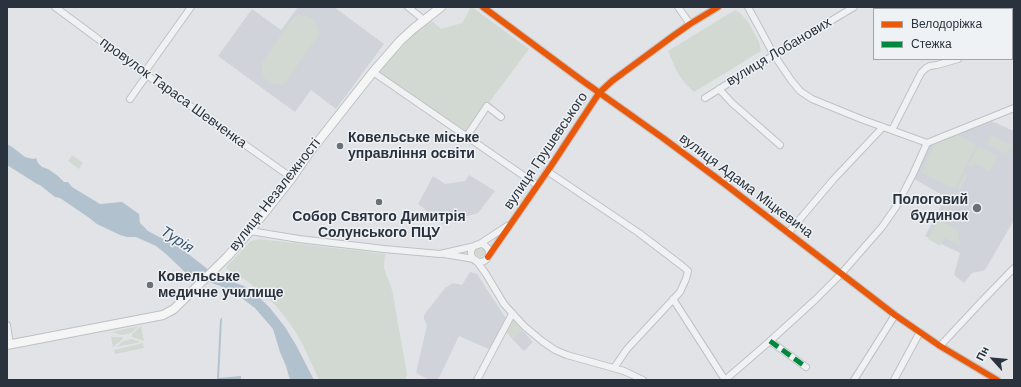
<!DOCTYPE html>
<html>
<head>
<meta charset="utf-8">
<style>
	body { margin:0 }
	#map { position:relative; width:1021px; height:387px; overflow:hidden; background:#e1e3e6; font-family:Arial,sans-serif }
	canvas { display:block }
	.frame { position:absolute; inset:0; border:8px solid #2a323d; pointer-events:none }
	.legend { position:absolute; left:873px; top:8px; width:140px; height:52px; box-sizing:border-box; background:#eff2f5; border:1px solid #a0a5ab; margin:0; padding:5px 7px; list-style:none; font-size:12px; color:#2a323d }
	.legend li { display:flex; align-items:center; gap:8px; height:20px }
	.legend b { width:20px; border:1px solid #a0a5ab }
	.north { position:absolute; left:973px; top:339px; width:40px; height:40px; -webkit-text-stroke:3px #eff2f5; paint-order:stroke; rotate:297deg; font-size:11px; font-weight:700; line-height:16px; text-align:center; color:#2a323d }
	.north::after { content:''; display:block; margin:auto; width:14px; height:18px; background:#2a323d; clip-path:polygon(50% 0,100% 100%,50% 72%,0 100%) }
</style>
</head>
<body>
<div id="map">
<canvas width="1021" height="387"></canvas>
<div class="frame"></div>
<ul class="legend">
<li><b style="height:5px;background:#e8590c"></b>Велодоріжка</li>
<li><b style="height:5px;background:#00873e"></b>Стежка</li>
</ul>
<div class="north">Пн</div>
</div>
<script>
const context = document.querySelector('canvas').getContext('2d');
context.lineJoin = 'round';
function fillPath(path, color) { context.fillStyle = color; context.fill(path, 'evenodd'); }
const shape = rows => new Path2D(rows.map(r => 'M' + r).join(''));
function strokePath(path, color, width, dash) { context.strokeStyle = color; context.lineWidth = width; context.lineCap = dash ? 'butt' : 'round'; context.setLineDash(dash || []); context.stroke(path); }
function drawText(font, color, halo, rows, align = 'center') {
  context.font = font + ' Arial,sans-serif'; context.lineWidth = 3; context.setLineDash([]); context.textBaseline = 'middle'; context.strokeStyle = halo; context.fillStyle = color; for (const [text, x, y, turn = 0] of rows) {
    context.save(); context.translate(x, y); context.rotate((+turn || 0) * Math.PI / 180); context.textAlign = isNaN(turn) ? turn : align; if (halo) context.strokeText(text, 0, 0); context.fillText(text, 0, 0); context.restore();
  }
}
const built = shape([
	[298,7,334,7,384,44,336,109,311,90,295,112,218,56,252,9,281,30],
	[989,120,1014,131,1014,220,985,270,972,273,964,283,954,275,960,253,925,236,946,197,914,179,928,144],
	[469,175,495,191,478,213,443,224,418,204,433,176,445,184,465,181],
	[470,272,477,274,505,317,507,321,491,350,459,336,438,380,429,380,416,373,427,325,424,319,424,315,445,288,453,283,462,285],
	[522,330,533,342,524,351,512,339]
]);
const green = shape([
	[471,7,472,7,529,49,467,132,378,72,417,31,432,21,441,29,462,23],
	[735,10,740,13,748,22,759,42,761,51,694,92,684,82,677,72,668,51],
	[298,15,306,16,313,19,318,27,319,33,318,36,286,82,282,85,272,84,263,77,262,71,262,63,266,56,291,21],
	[581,91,589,97,584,106,582,105,579,94],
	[958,135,976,145,955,189,922,173,935,143],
	[991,135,1011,145,1006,154,987,144],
	[978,146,998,156,990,171,974,163,972,167,968,166],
	[72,155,83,163,79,169,68,161],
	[965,173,968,175,960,190,957,188],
	[950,198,952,198,941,221,957,229,961,247,945,238,940,246,928,239],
	[259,239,385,254,384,268,392,290,407,374,405,380,319,380,303,345,293,328,277,307,264,294,244,279,231,273,226,267,251,241],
	'475 252a5 5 0 1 1 10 0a5 5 0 1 1-10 0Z',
	[513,320,522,330,512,339,506,332],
	[139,326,131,333,122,335,112,332],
	[141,326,144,341,132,337,132,334],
	[111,337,122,337,123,339,113,347],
	[132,339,141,342,116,347,124,341],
	[143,343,144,348,115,354,114,350]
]);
const water = shape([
	[7,144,12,147,25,157,33,159,36,158,38,163,42,167,48,169,58,176,64,182,68,182,72,187,100,204,122,202,139,214,140,223,148,231,182,249,219,278,227,280,244,286,259,297,270,308,285,327,296,345,314,380,290,380,286,366,280,352,273,329,255,308,239,296,223,287,187,274,166,254,156,246,136,237,127,237,120,235,97,224,88,217,60,198,55,197,40,185,37,184,7,165],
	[222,317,219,378,241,376,241,380,217,380,220,320]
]);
const minor = shape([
	[55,7,144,73,292,178],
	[408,7,424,20],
	[483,7,580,79,663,138,726,185,895,315,940,346,997,380],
	[678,7,690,24],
	[748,7,774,55,791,80,800,91,812,99,861,119,927,143,1014,108],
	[903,7,903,9],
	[964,7,965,9],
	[1008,7,1009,9],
	[1012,17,1014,22],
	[1012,39,1014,39],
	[373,72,537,185],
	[144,73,191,7],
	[719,89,732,103,780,145],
	[705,98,774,55,854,7],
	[130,99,147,75],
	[892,130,921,73,926,68,930,66,937,65,958,59],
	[467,136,487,106,501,117],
	[547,171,639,233,681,265,688,271,686,279,680,292,627,349,614,368],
	[250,231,299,239,384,249,440,254,475,246],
	[789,232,833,180,883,127],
	'471 253a9 9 0 1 1 18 0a9 9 0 1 1-18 0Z',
	[478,245,507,226],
	[444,254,474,259],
	[488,257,551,166,599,93,612,81,673,36,690,24,718,7],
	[476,260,486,274,504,304,524,326,542,341,555,350,567,355,624,371,643,380],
	[673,299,725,380],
	[7,325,10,344],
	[770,341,806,367],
	[940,346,981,302,1014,268],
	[477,380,512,314],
	[725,380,770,341,815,300,841,274,882,227,896,207,913,174,927,143],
	[854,380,895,315],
	[894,380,920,332]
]);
const major = shape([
	[7,345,163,315,174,309,228,256,250,231,292,178,309,153,373,72,400,41,413,29,441,7]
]);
const quiet = shape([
	[770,341,806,367]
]);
const cycleway = shape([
	[483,7,580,79,663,138,726,185,895,315,940,346,997,380],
	[488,257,551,166,599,93,612,81,673,36,690,24,718,7]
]);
const markers = [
	[340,146,4,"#6a7078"],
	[379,202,4,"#6a7078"],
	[977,208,5,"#6a7078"],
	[150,285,4,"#6a7078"]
];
const streetNames = [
	["вулиця Лобанових",779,52,-31],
	["провулок Тараса Шевченка",173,93,36],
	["вулиця Грушевського",546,151,-56],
	["вулиця Адама Міцкевича",746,186,37],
	["вулиця Незалежності",275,195,-52]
];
const poiNames = [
	["Ковельське міське",348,138],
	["управління освіти",348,154],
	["Пологовий",968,200,"right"],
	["будинок",968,216,"right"],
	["Собор Святого Димитрія",379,217,"center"],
	["Солунського ПЦУ",379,233,"center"],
	["Ковельське",158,277],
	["медичне училище",158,293]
];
const waterNames = [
	["Турія",177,240,33]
];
fillPath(built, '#d0d3d9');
fillPath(green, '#d2d9d2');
fillPath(water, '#b2c1ce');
strokePath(minor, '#c0c1c4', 8);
strokePath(major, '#bec0c3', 10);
strokePath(minor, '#f0f1f3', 6);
strokePath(major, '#f5f5f6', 8);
strokePath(quiet, '#00873e', 5, [10, 5]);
strokePath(cycleway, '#e8590c', 6);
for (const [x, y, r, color] of markers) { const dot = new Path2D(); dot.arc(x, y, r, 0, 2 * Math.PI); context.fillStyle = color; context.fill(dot); strokePath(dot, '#eff2f5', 1.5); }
drawText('14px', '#2a323d', '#eff2f5', streetNames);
drawText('bold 14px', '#2a323d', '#eff2f5', poiNames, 'left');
drawText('italic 15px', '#38536d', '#eff2f5', waterNames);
</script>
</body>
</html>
